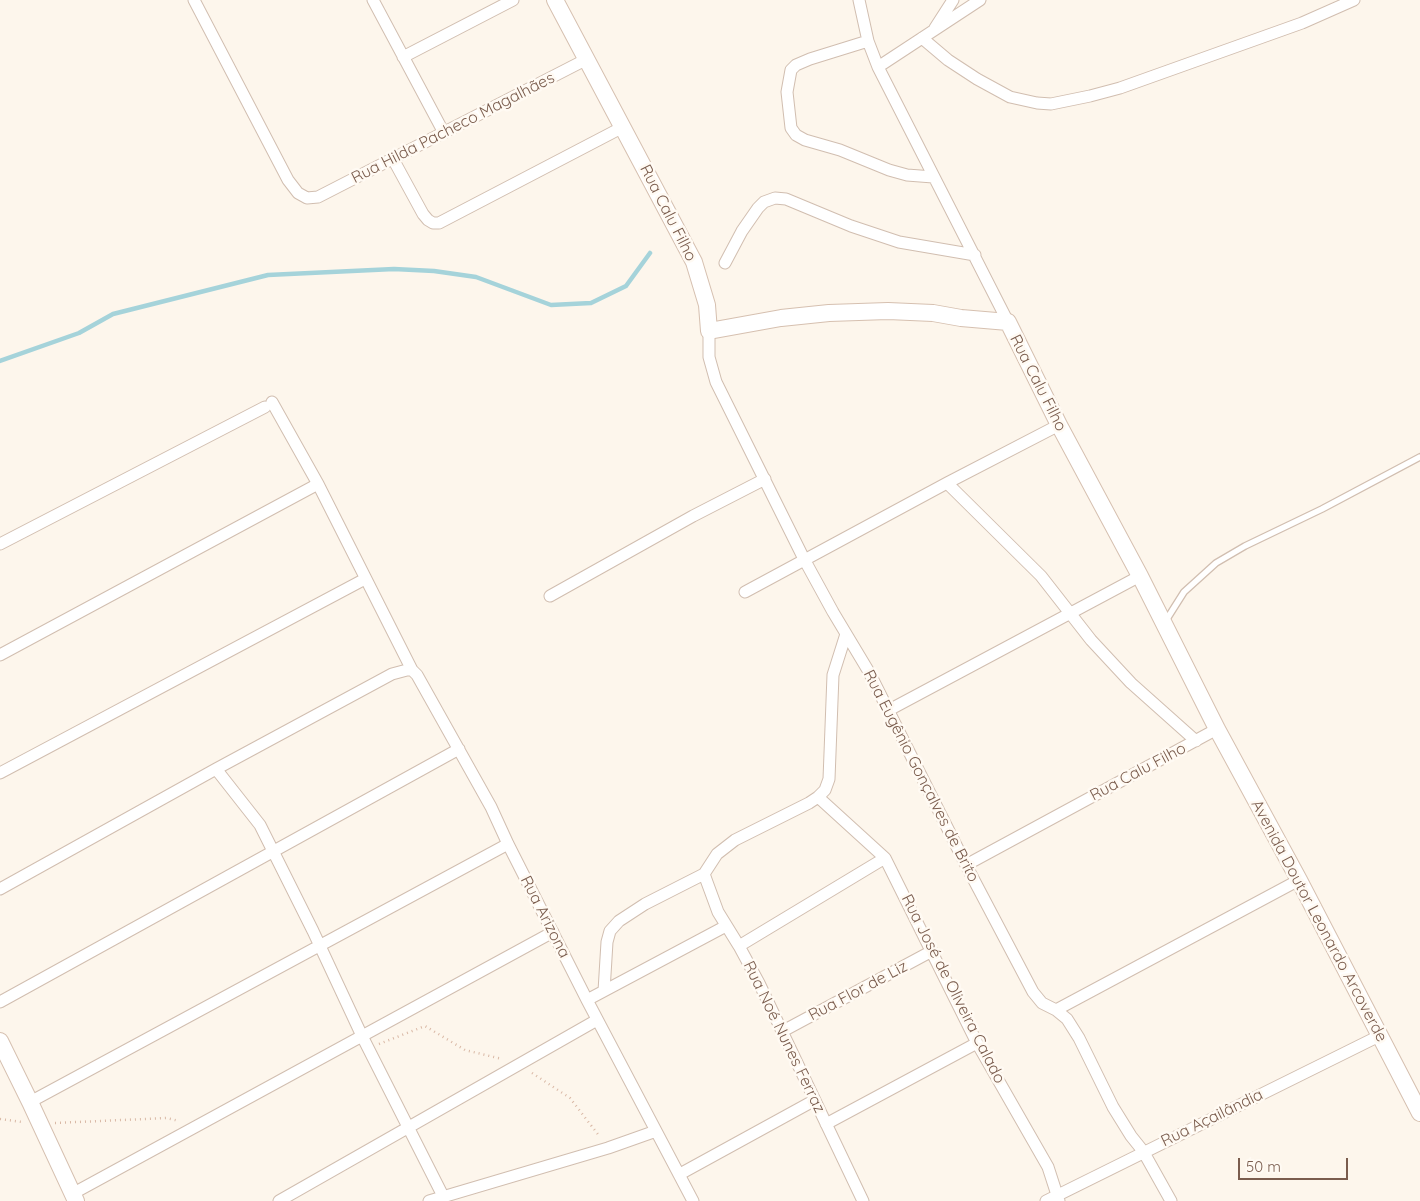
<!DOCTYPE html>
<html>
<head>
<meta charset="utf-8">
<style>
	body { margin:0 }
	#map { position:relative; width:1420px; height:1201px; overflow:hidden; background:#fdf6ec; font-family:Quicksand,sans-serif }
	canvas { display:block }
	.scale { position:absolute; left:1238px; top:1158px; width:110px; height:22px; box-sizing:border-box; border:2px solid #7a5c4d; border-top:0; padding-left:6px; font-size:15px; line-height:18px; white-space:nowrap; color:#7a5c4d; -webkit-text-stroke:4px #fffaf3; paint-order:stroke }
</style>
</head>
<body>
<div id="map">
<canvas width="1420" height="1201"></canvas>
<div class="scale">50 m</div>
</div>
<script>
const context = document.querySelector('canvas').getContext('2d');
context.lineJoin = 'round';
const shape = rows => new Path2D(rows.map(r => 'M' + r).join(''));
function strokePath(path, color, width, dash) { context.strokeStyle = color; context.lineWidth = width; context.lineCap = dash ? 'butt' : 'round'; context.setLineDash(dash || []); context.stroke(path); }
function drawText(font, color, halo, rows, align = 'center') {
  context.font = font + ' Quicksand,sans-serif'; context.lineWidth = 5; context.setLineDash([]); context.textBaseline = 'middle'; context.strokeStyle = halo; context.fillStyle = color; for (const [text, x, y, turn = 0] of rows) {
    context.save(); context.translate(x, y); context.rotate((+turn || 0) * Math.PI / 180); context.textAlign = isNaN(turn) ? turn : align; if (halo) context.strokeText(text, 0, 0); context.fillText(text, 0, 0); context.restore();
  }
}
const stream = shape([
	[0,361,79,333,113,314,268,275,394,269,434,271,476,277,551,305,591,303,626,286,650,253]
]);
const path = shape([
	[379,1044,425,1026,465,1050,502,1059],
	[532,1073,570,1098,600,1137],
	[0,1119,22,1122],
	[55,1123,167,1118,179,1121]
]);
const lane = shape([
	[1165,622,1184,592,1216,563,1245,546,1322,509,1420,457]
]);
const street = shape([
	[194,0,288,180,298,193,307,198,318,197,587,59],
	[373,0,444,133],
	[859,0,868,41,878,67,1008,322],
	[935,28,953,0],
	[922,38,948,60,977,79,1010,97,1037,103,1051,104,1090,96,1120,88,1302,23,1354,0],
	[868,41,810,59,796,65,791,70,787,92,791,128,796,135,805,140,840,150,889,170,907,175,933,177],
	[403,57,513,0],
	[878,67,980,0],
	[393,159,423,214,428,220,433,223,439,223,623,127],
	[725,263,742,231,758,208,764,202,775,198,786,199,851,226,899,242,975,255],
	[709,331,709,357,716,382,804,559,833,612,869,672,966,865,1033,992,1042,1003,1056,1010,1067,1019,1079,1038,1113,1107,1131,1136,1143,1151,1171,1201],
	[272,402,318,484,412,670],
	[947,483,1041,576,1091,640,1131,683,1196,741],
	[0,544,265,407],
	[745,592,947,483,1059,425],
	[550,596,693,516,765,479],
	[0,655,318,484],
	[889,710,1140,576],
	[216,769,260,825,313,931,362,1036,443,1196],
	[0,773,365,579],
	[818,797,885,858,977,1043,1048,1167,1059,1201],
	[966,865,1217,729],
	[704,874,718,912,739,946,759,983,863,1201],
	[0,889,216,769,392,674,407,670,412,670,417,675,491,807,508,844,587,1000,693,1201],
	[739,946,885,858],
	[604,991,607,942,610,931,619,921,645,904,704,874,717,854,735,840,809,803,818,797,825,790,829,779,833,675,846,634],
	[587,1000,726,926],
	[0,1002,459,749],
	[1056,1010,1299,880],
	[783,1031,932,951],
	[30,1102,508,844],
	[826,1124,977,1043],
	[680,1174,815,1100],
	[72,1194,553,932],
	[279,1201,597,1020],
	[429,1201,608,1148,656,1131],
	[1046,1201,1379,1036]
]);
const secondary = shape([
	[555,0,694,262,707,305,709,331,781,318,829,313,888,311,933,313,961,318,1008,322,1059,425,1140,576,1217,729,1299,880,1420,1113],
	[0,1041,30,1102,76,1201]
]);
const streetNames = [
	["Rua Hilda Pacheco Magalhães",453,128,-27],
	["Rua Calu Filho",668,213,63],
	["Rua Calu Filho",1038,383,63],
	["Rua Calu Filho",1138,772,-28],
	["Rua Eugênio Gonçalves de Brito",921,776,63],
	["Rua Arizona",545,917,63],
	["Avenida Doutor Leonardo Arcoverde",1319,921,62],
	["Rua José de Oliveira Calado",953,989,63],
	["Rua Flor de Liz",858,991,-28],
	["Rua Noé Nunes Ferraz",784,1037,64],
	["Rua Açailândia",1212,1118,-26]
];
strokePath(stream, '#a5d3da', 4.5);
strokePath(lane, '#d1beb0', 8);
strokePath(street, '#d1beb0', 13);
strokePath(secondary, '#d6c0b0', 18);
strokePath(path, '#d9b8a5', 2.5, [1, 4]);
strokePath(lane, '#fff', 5.5);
strokePath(street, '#fff', 11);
strokePath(secondary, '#fff', 16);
drawText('16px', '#7a5c4d', '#fffaf3', streetNames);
</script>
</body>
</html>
